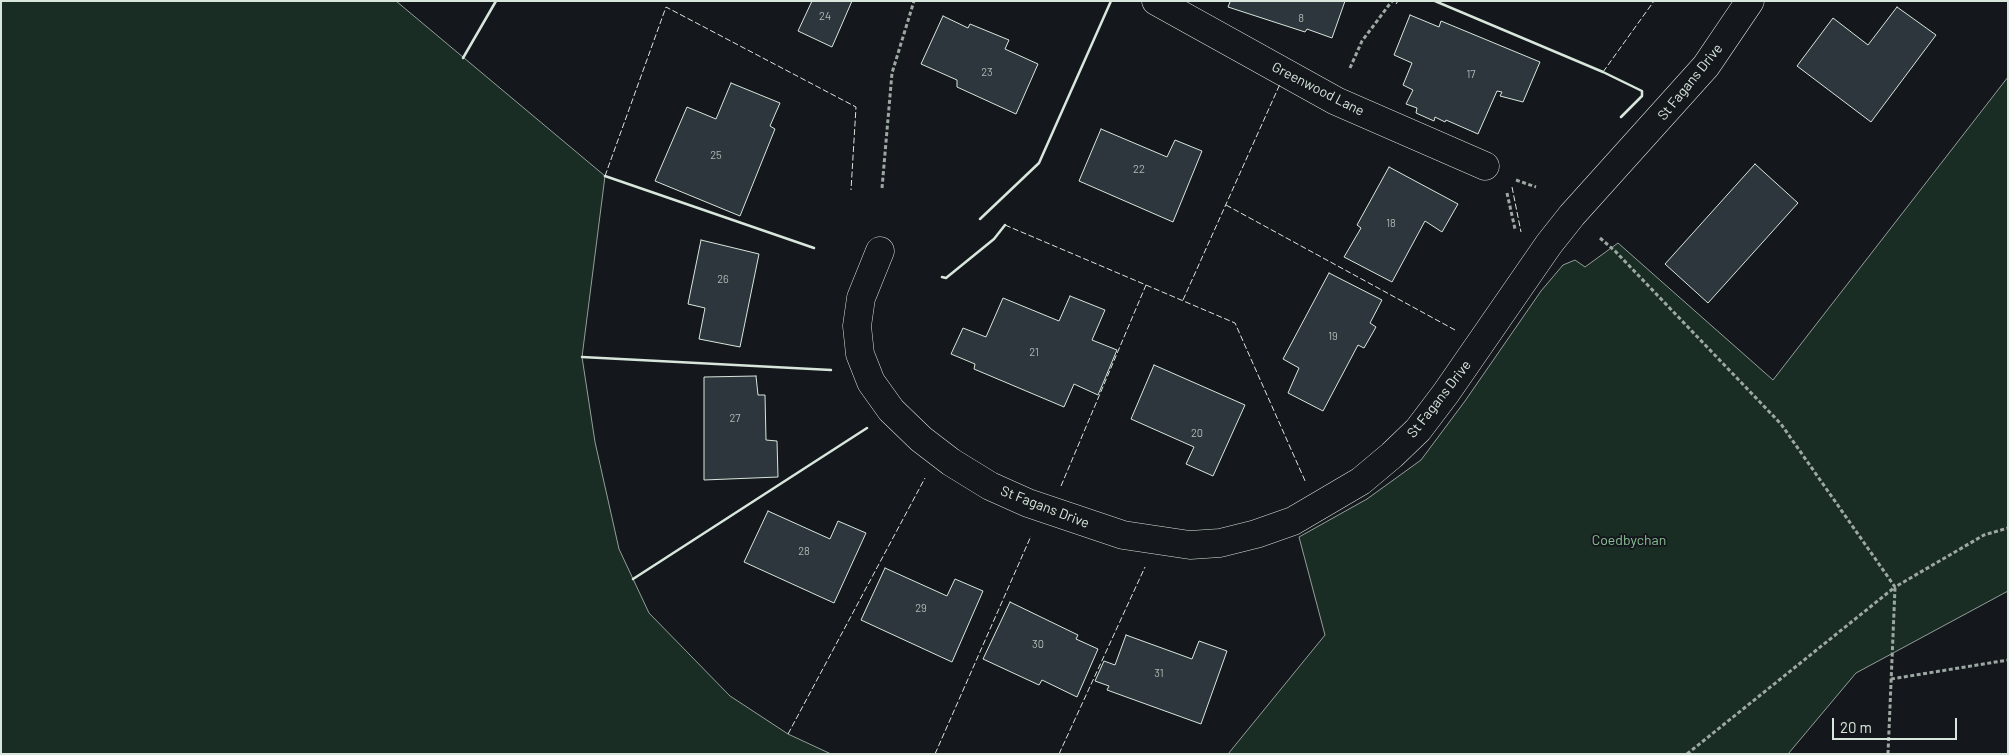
<!DOCTYPE html>
<html>
<head>
<meta charset="utf-8">
<style>
	body { margin:0 }
	#map { position:relative; width:2009px; height:755px; overflow:hidden; background:#14181c; font-family:Barlow,sans-serif }
	canvas { display:block }
	.frame { position:absolute; inset:0; border:2px solid #d8e6dc; pointer-events:none }
	.scale { position:absolute; left:1832px; top:718px; width:125px; height:22px; box-sizing:border-box; border:2px solid #d8e6dc; border-top:0; padding-left:6px; font-size:15px; line-height:18px; white-space:nowrap; color:#d8e6dc; -webkit-text-stroke:4px #14181c; paint-order:stroke }
</style>
</head>
<body>
<div id="map">
<canvas width="2009" height="755"></canvas>
<div class="frame"></div>
<div class="scale">20 m</div>
</div>
<script>
const context = document.querySelector('canvas').getContext('2d');
context.lineJoin = 'round';
function fillPath(path, color) { context.fillStyle = color; context.fill(path, 'evenodd'); }
const shape = rows => new Path2D(rows.map(r => 'M' + r).join(''));
function strokePath(path, color, width, dash) { context.strokeStyle = color; context.lineWidth = width; context.lineCap = dash ? 'butt' : 'round'; context.setLineDash(dash || []); context.stroke(path); }
function drawText(font, color, halo, rows, align = 'center') {
  context.font = font + ' Barlow,sans-serif'; context.lineWidth = 4; context.setLineDash([]); context.textBaseline = 'middle'; context.strokeStyle = halo; context.fillStyle = color; for (const [text, x, y, turn = 0] of rows) {
    context.save(); context.translate(x, y); context.rotate((+turn || 0) * Math.PI / 180); context.textAlign = isNaN(turn) ? turn : align; if (halo) context.strokeText(text, 0, 0); context.fillText(text, 0, 0); context.restore();
  }
}
const green = shape([
	[1,1,396,1,605,176,582,357,595,442,619,549,649,613,730,696,788,734,831,754,1,754,1,1],
	[2008,77,2008,591,1856,673,1788,754,1228,754,1325,635,1299,537,1367,499,1421,460,1465,401,1541,291,1563,265,1575,260,1585,267,1618,243,1773,380,2008,77]
]);
const building = shape([
	[812,1,852,1,832,47,798,31,812,1],
	[1228,1,1345,1,1332,38,1307,29,1305,32,1228,7,1230,2,1228,1],
	[1897,7,1936,35,1871,122,1797,66,1833,18,1868,45,1897,7],
	[1410,15,1439,27,1441,21,1540,62,1523,102,1500,96,1502,92,1497,91,1478,134,1446,120,1445,122,1435,117,1434,121,1416,113,1417,108,1406,104,1413,90,1403,85,1412,63,1394,55,1410,15],
	[943,16,968,28,970,24,1009,40,1005,49,1038,64,1016,114,957,87,957,80,921,64,943,16],
	[731,83,780,103,770,126,775,129,740,216,655,181,687,107,716,119,731,83],
	[1101,129,1167,157,1175,140,1202,151,1173,222,1079,181,1101,129],
	[1755,164,1798,203,1708,303,1665,264,1755,164],
	[1389,167,1458,204,1442,232,1425,221,1392,282,1344,257,1361,228,1357,225,1389,167],
	[701,240,759,254,740,347,699,339,705,308,688,304,701,240],
	[1329,273,1382,300,1370,323,1376,327,1364,348,1358,345,1323,411,1288,393,1299,368,1283,359,1329,273],
	[1070,296,1105,310,1092,340,1117,350,1098,395,1074,384,1064,407,974,369,975,364,951,354,963,328,986,337,1003,298,1059,321,1070,296],
	[1154,365,1245,405,1213,476,1186,464,1194,447,1131,419,1154,365],
	[756,376,758,395,765,395,766,440,777,441,778,477,704,480,704,377,756,376],
	[768,511,830,539,838,521,866,533,834,603,744,562,768,511],
	[885,568,947,596,955,579,983,591,952,662,861,620,885,568],
	[1010,602,1078,635,1076,639,1098,649,1077,697,1042,680,1039,685,983,659,1010,602],
	[1126,635,1192,659,1199,641,1227,651,1201,724,1107,690,1109,686,1095,681,1104,661,1115,665,1126,635]
]);
const path = shape([
	[1350,68,1362,41,1392,1],
	[1516,180,1536,187],
	[882,188,892,73,914,1],
	[1507,193,1515,229],
	[1600,238,1615,251,1781,424,1895,587,1984,535,2008,528],
	[1891,679,2008,660],
	[1687,754,1895,587],
	[1888,754,1895,588]
]);
const street = shape([
	[1156,1,1336,101,1485,166],
	[880,251,861,298,857,326,860,354,871,382,891,410,921,439,951,462,990,486,1028,503,1123,535,1190,545,1220,543,1256,534,1293,521,1361,481,1392,455,1418,430,1446,393,1549,244,1572,215,1706,66,1750,1]
]);
const fence = shape([
	[1396,4,1398,1],
	[1603,72,1654,1],
	[605,176,666,7,856,107,851,190],
	[1512,187,1521,232],
	[1226,205,1455,330],
	[1005,225,1146,285,1061,486],
	[1146,285,1235,323,1306,483],
	[1183,300,1280,84],
	[788,734,925,478],
	[935,754,1031,536],
	[1059,754,1145,567]
]);
const wall = shape([
	[1435,1,1603,72,1642,91,1642,96,1621,117],
	[463,58,496,1],
	[605,176,814,248],
	[980,219,1039,163,1111,1],
	[942,277,946,278,994,239,1005,225],
	[582,357,831,370],
	[633,579,867,428]
]);
const numberNames = [
	["24",825,16],
	["8",1301,18],
	["23",987,72],
	["17",1471,74],
	["25",716,155],
	["22",1139,169],
	["18",1391,223],
	["26",723,279],
	["19",1333,336],
	["21",1034,352],
	["27",735,418],
	["20",1197,433],
	["28",804,551],
	["29",921,608],
	["30",1038,644],
	["31",1159,673]
];
const streetNames = [
	["St Fagans Drive",1690,82,-51],
	["Greenwood Lane",1318,89,27],
	["St Fagans Drive",1439,399,-52],
	["St Fagans Drive",1045,507,21]
];
const parkNames = [
	["Coedbychan",1629,540]
];
fillPath(green, '#1a2d24');
strokePath(green, '#939e99', 1);
fillPath(building, '#2c363c');
strokePath(building, '#d8e6dc', 1);
strokePath(street, '#d8e6dc', 29);
strokePath(path, '#9da8a2', 3, [4, 2.5]);
strokePath(street, '#14181c', 28);
strokePath(fence, '#d8e6dc', 1, [6, 2.5]);
strokePath(wall, '#d8e6dc', 2.5);
drawText('11px', '#adbab4', null, numberNames);
drawText('14px', '#d8e6dc', '#14181c', streetNames);
drawText('14px', '#8ac095', '#14181c', parkNames);
</script>
</body>
</html>
